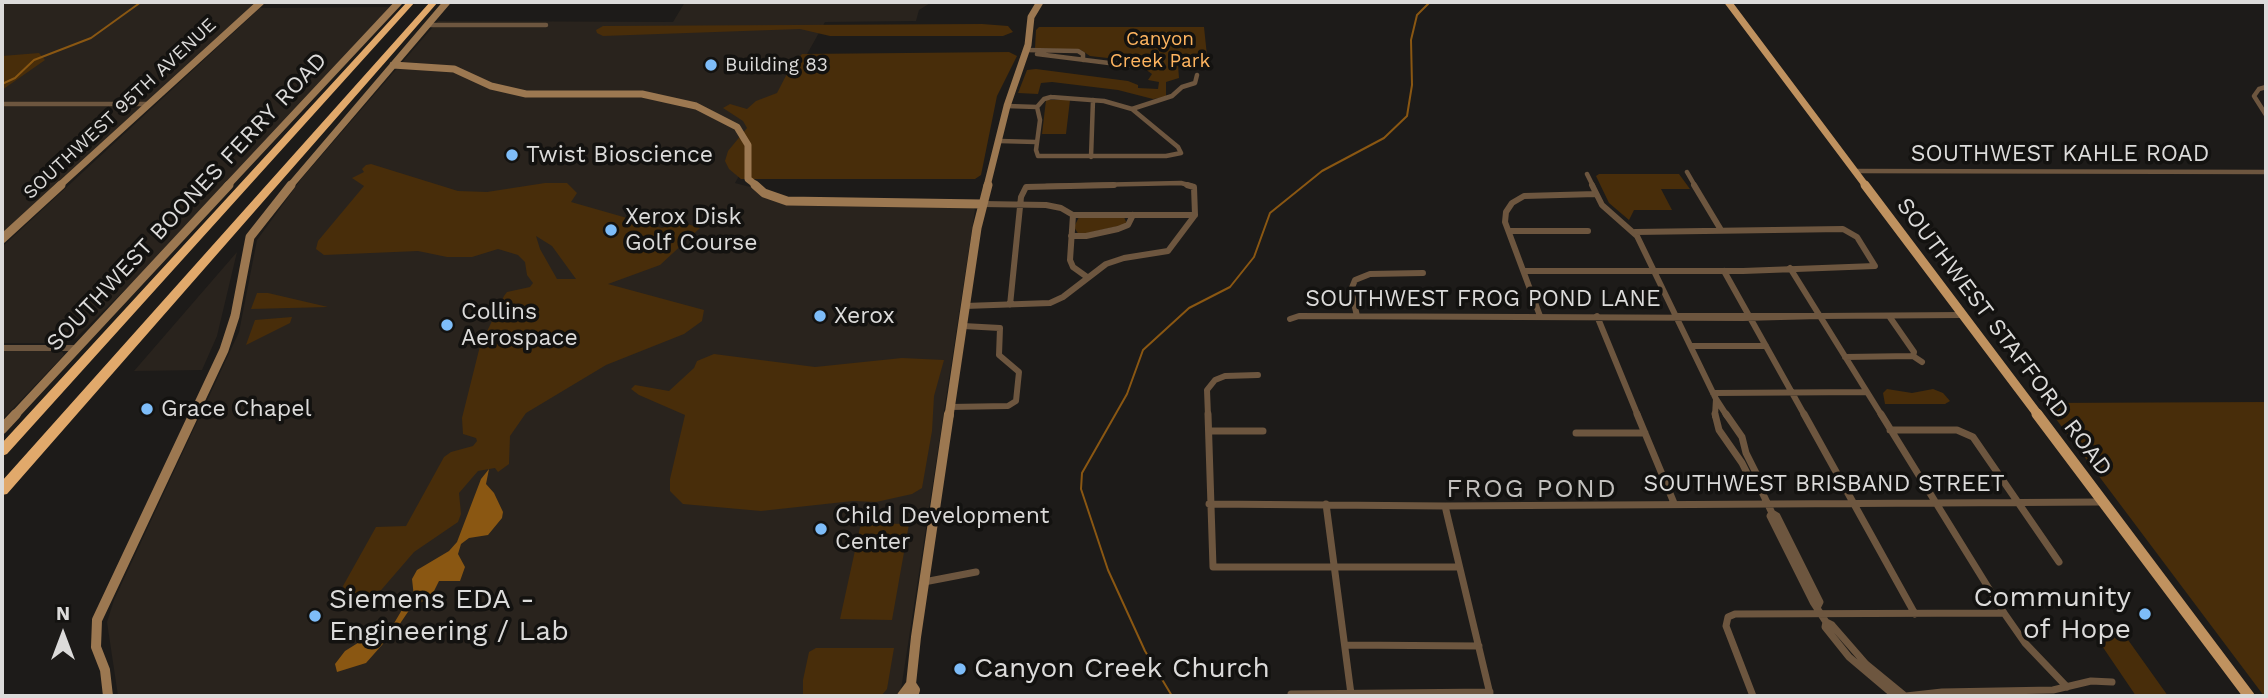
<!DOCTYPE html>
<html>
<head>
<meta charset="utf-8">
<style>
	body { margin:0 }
	#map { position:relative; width:2268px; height:698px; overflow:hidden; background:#1d1b19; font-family:"Work Sans",sans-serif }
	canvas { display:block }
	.frame { position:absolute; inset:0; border:4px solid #dcdbda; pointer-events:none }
	.north { position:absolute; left:28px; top:600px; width:70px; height:70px; -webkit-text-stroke:5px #131210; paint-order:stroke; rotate:0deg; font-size:19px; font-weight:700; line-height:28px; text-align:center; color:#dcdbda }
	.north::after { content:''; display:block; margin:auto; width:24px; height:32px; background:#dcdbda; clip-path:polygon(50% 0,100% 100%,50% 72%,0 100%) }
</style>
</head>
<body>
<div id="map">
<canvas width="2268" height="698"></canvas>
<div class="frame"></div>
<div class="north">N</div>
</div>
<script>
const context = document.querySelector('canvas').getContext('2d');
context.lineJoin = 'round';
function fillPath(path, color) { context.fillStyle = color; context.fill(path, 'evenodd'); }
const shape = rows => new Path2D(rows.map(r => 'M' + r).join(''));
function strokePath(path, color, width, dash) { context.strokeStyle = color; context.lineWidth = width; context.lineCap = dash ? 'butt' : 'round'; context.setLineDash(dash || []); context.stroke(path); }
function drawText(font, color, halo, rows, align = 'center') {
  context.font = font + ' "Work Sans",sans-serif'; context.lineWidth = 7; context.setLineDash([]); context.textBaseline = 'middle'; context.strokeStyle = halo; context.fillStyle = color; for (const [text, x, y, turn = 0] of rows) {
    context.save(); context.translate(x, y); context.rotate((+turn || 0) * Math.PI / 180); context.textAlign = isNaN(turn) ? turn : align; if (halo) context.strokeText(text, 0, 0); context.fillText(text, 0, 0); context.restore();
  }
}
const built = shape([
	[2,2,258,2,2,234],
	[685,2,932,2,919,10,916,21,825,22,735,183,758,189,766,197,974,207,975,210,900,696,118,696,107,622,114,600,239,332,257,240,302,178,438,21,673,22],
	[390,7,159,256,76,338,65,343,2,343,2,247,260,8],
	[237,252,217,336,202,370,134,371],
	[61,349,64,355,2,420,2,350]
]);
const green = shape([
	[982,24,1008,26,1013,32,1003,36,830,36,800,29,603,36,597,33,596,30,603,26],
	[1039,27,1204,27,1208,65,1178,65,1179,78,1166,82,1166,97,1153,99,1118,90,1052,82,1041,83,1038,94,1018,93,1027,70,1036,69,1128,81,1138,85,1138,88,1158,89,1159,82,1148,80,1152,74,1134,61,1090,56,1081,50,1035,48,1036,30],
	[1009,52,1017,56,997,96,981,175,975,179,741,179,729,169,725,161,728,151,747,128,743,121,723,108,730,104,747,109,756,101,777,93,790,68,802,54],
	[39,53,45,60,2,90,2,56],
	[1046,100,1070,100,1066,134,1042,134],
	[371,164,458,191,487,192,545,183,567,183,577,193,571,202,662,228,681,222,700,228,660,265,608,284,704,310,702,321,684,334,606,365,526,413,510,436,509,464,498,472,495,468,478,471,459,493,461,514,458,522,414,552,376,596,361,599,346,597,343,586,376,527,406,526,444,457,451,452,473,446,477,441,476,438,463,434,462,418,480,346,504,296,507,292,530,287,533,283,527,275,525,262,518,255,498,249,472,257,447,257,418,251,324,255,316,249,318,241,364,186,352,178,364,172,362,169,366,165],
	[536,236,552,246,576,279,557,279,540,249],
	[1599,174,1679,174,1690,189,1661,189,1672,210,1634,210,1629,220,1609,203,1596,176],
	[1079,217,1124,217,1127,224,1079,235,1074,227],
	[257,293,268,293,328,307,251,309],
	[292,317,290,323,246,345,255,320],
	[714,354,815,367,902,358,944,360,934,396,932,431,922,488,912,494,876,502,853,501,761,511,683,504,670,491,670,479,685,415,639,395,631,389,635,385,669,391,694,368,697,361],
	[1887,389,1912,393,1933,389,1943,393,1950,401,1945,404,1885,404,1883,393],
	[2266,402,2266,696,2264,696,2044,403],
	[861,523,909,524,892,620,840,619],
	[2096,637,2126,637,2168,696,2136,696],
	[816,648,894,648,887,689,881,696,803,696,803,680,809,652]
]);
const water = shape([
	[489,469,486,484,494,493,503,512,502,518,488,535,469,538,461,544,458,554,465,567,460,581,439,581,430,599,412,606,397,628,366,663,337,672,335,664,345,651,361,641,377,637,393,625,406,603,414,597,412,579,417,570,449,551,457,542,481,479]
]);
const stream = shape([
	[2,84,15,78,34,60,91,38,141,2],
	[1172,696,1145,651,1108,570,1081,489,1082,473,1127,394,1143,350,1189,308,1230,287,1254,257,1270,213,1322,171,1384,138,1407,116,1412,85,1411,40,1417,15,1430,2]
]);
const streetFar2 = shape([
	[427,25,546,25],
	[1026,50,1078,51,1083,54,1083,60],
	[1037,54,1133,66],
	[2266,87,2259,89,2254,96,2266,115],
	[1051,97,1104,101,1132,109,1178,147,1181,153,1166,156,1038,156,1036,150,1040,120,1037,107,1044,99,1051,97],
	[2,104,150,104],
	[1007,106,1037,107],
	[1132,109,1172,96,1182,87,1195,83,1197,75],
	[1000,141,1036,142],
	[1091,157,1093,100],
	[1854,171,2266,172],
	[1687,172,1695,186],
	[1587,174,1593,186],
	[1046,186,1181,183,1192,186]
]);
const streetFar1 = shape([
	[1592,185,1602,205,1637,236,1716,399,1727,416],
	[1694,185,1721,230],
	[982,204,1046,205,1061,208,1073,215],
	[1073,215,1195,215],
	[1073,215,1070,260,1073,267,1087,277],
	[1509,231,1588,231],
	[1071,236,1086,236,1118,229,1128,225,1133,215],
	[1790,268,1882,416],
	[1524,271,1743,271,1875,266,1857,237,1843,229,1635,232],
	[1724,271,1805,416],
	[1010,305,1021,197,1026,187,1114,185],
	[965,306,1050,303,1063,297,1106,264,1124,258,1168,251,1195,215,1194,187,1187,185],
	[1357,316,1351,290,1355,280,1370,274,1423,273],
	[1540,316,1505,222,1506,212,1512,203,1524,196,1596,194],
	[1597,316,1638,416],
	[1819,316,1962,315],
	[1290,319,1299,316,1743,318,1819,316,1677,316],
	[1691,346,1766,346],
	[2,348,77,348],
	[1913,356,1922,362],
	[1845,357,1913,356,1914,352,1889,316],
	[1713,393,1867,392],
	[950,407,1008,406,1016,401,1019,372,999,355,1000,328,963,326],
	[1208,416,1207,390,1215,380,1225,376,1258,375],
	[1715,416,1716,399]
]);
const street = shape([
	[1208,414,1213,567,1459,567],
	[1637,414,1674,503],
	[1715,414,1719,430,1742,463,1753,485,1762,492],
	[1726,414,1742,437,1746,453,1763,487,1762,492,1772,513,1770,516,1813,602,1826,622,1825,627,1849,657,1895,696],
	[1804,414,1915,614],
	[1881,414,2004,613,2025,643,2067,687],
	[1890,430,1957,430,1973,437,2059,562],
	[1210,431,1263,431],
	[1576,433,1645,433],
	[1209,504,1445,506,2102,502],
	[1326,504,1351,694],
	[1445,506,1490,694],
	[1772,513,1777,516,1820,602,1818,606],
	[924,582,976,572],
	[1826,622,1832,625,1866,664,1905,696],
	[1345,645,1479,646],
	[1291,694,1490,692],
	[1753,696,1726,626,1728,617,1735,614,2004,613],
	[1906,696,1942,692,2053,690,2091,681,2112,682]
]);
const secondaryFar2 = shape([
	[393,65,454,69,491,86,526,94,642,94,696,106,737,127,748,145,748,179,757,186],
	[59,186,261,2],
	[227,186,399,2],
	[290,186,447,2],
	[987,186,1007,106,1028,45,1031,17,1040,2]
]);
const secondaryFar1 = shape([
	[755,185,764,193,787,201,982,204],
	[2,239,61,185],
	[14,416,229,185],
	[193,416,224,350,235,316,250,237,291,185],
	[949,416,977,228,988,185]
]);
const secondary = shape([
	[2,429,16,414],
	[108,696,105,670,96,647,97,620,194,414],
	[902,696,911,684],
	[913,696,915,690,911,684,916,637,949,414]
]);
const primaryFar2 = shape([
	[1728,2,1866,186]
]);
const primaryFar1 = shape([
	[1865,185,2039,416]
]);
const primary = shape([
	[2037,414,2249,696]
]);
const highway = shape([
	[407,2,415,2,7,454,2,456,2,443,407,2],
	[430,2,438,2,7,494,2,495,2,481,430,2]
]);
const markers = [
	[711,65,7,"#7ebdf9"],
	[512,155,7,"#7ebdf9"],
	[611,230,7,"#7ebdf9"],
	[820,316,7,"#7ebdf9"],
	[447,325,7,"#7ebdf9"],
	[147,409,7,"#7ebdf9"],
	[821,529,7,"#7ebdf9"],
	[2145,614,7,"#7ebdf9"],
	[315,616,7,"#7ebdf9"],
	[960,669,7,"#7ebdf9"]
];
const farParknames = [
	["Canyon",1160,39],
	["Creek Park",1160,61]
];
const farPoinames = [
	["Building 83",725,65]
];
const farStreetnames = [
	["SOUTHWEST 95TH AVENUE",120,109,-43]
];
const streetNames = [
	["SOUTHWEST KAHLE ROAD",2060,154],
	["SOUTHWEST BOONES FERRY ROAD",187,202,-47],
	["SOUTHWEST FROG POND LANE",1483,299],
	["SOUTHWEST STAFFORD ROAD",2004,337,53],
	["SOUTHWEST BRISBAND STREET",1824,484]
];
const poiNames = [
	["Twist Bioscience",526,155],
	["Xerox Disk",625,217],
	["Golf Course",625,243],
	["Collins",461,312],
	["Aerospace",461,338],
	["Xerox",834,316],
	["Grace Chapel",161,409],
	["Child Development",835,516],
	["Center",835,542]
];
const quarterNames = [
	["FROG POND",1532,489]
];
const nearPoinames = [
	["Community",2131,598,"right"],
	["of Hope",2131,630,"right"],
	["Siemens EDA -",329,600],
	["Engineering / Lab",329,632],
	["Canyon Creek Church",974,669]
];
fillPath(built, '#29231d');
fillPath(green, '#482d0a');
fillPath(water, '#8a5712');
strokePath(stream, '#8a5712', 2);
strokePath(streetFar2, '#6d563f', 4.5);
strokePath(streetFar1, '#6d563f', 6);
strokePath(street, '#6d563f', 7);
strokePath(secondaryFar2, '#9c7851', 7);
strokePath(secondaryFar1, '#9c7851', 9);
strokePath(secondary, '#9c7851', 10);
strokePath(primaryFar2, '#c0925f', 7);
strokePath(primaryFar1, '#c0925f', 9);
strokePath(primary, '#c0925f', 11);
fillPath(highway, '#e1a96b');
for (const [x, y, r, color] of markers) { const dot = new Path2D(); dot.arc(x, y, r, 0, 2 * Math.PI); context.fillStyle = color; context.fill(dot); strokePath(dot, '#131210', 2.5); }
drawText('19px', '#ffb560', '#131210', farParknames);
drawText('19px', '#dcdbda', '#131210', farPoinames, 'left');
drawText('19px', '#dcdbda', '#131210', farStreetnames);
drawText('23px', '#dcdbda', '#131210', streetNames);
drawText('23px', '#dcdbda', '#131210', poiNames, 'left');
context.letterSpacing = '2px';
drawText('26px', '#c2c0bd', '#131210', quarterNames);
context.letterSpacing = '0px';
drawText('28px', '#dcdbda', '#131210', nearPoinames, 'left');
</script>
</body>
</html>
